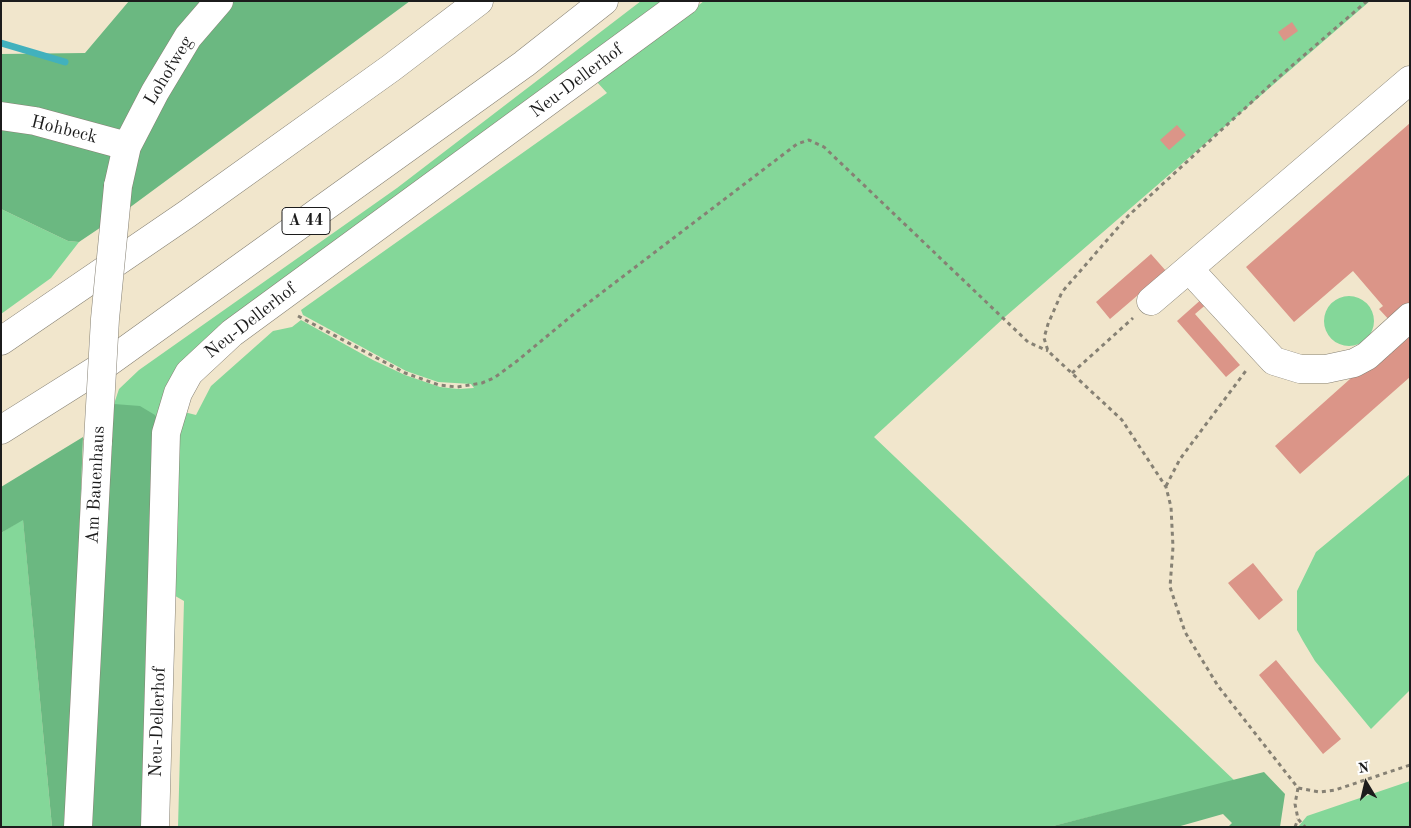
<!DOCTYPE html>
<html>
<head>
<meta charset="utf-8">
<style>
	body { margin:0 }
	#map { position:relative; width:1411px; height:828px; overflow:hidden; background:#f1e6cc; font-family:"Old Standard TT",serif }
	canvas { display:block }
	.frame { position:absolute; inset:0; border:2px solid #1c1c1c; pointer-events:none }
	.north { position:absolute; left:1341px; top:758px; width:50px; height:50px; -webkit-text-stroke:4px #fff; paint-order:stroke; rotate:351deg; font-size:14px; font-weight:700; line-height:20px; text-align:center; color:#1c1c1c }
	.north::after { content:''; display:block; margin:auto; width:18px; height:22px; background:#1c1c1c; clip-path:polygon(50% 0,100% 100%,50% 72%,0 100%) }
</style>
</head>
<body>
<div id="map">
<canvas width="1411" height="828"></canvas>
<div class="frame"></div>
<div class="north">N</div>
</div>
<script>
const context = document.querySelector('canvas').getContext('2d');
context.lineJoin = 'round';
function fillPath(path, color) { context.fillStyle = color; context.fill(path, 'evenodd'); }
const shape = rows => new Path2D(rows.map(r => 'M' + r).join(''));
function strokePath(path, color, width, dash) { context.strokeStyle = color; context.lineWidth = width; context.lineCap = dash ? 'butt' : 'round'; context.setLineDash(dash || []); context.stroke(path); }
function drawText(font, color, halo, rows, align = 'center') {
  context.font = font + ' "Old Standard TT",serif'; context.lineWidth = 4; context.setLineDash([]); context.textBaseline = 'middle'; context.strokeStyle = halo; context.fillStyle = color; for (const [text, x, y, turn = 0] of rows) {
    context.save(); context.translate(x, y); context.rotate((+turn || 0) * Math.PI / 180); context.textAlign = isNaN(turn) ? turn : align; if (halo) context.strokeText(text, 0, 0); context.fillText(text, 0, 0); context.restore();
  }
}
const green = shape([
	[641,1,673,1,227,326,162,428,114,404,119,389,139,370,397,188],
	[704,1,1370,1,1006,316,874,437,1235,781,1049,827,178,827,184,601,170,593,180,411,196,415,211,386,273,331,292,327,301,320,373,360,405,375,440,387,458,389,474,388,471,384,438,382,406,371,303,315,301,310,607,93,597,82],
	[1,209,68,241,79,242,51,278,1,314],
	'1324 321a25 25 0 1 1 50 0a25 25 0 1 1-50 0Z',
	[1410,474,1410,690,1371,729,1315,661,1303,641,1297,630,1297,591,1316,552],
	[23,519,52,827,1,827,1,533],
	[1410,781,1410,827,1298,827,1307,816]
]);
const forest = shape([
	[129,1,410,1,125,211,79,242,68,241,1,209,1,54,85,53],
	[114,404,140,406,155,415,162,428,144,827,90,827],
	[83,437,68,827,52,827,23,520,1,533,1,487],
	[1264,772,1285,794,1280,827,1228,827,1232,823,1223,814,1177,827,1049,827]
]);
const stream = shape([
	[1,43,65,62]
]);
const building = shape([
	[1292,22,1298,31,1284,41,1278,32],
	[1410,123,1410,307,1392,323,1379,309,1383,306,1353,271,1294,322,1246,267],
	[1177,125,1186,135,1169,150,1160,140],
	[1151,254,1166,271,1110,319,1096,302],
	[1204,297,1209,302,1195,314,1240,365,1226,377,1177,321],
	[1406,329,1410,334,1410,377,1300,474,1275,446],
	[1253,563,1283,600,1259,620,1228,583],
	[1276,660,1341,739,1323,754,1259,675]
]);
const path = shape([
	[1367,1,1280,76,1128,216,1062,292,1048,324,1044,338,1048,351,1122,420,1166,487,1171,507,1173,547,1170,587,1185,632,1218,686,1298,788,1319,792,1335,790,1410,765],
	[298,316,405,373,439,385,457,387,482,383,494,378,517,361,575,313,797,144,809,140,824,147,1028,342,1048,351],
	[1072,373,1133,318],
	[1166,486,1180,459,1248,368],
	[1298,788,1295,804,1298,819,1305,827],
	[1295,827,1298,819]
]);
const minor = shape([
	[1,116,35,121,127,146],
	[118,186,127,146,155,92,188,37,219,1],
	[1189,269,1274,361,1300,369,1326,369,1354,363,1367,356,1410,317],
	[1151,301,1410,80],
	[78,827,98,441],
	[155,827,166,433,178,393,189,373,232,333,685,1]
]);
const highway = shape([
	[1,341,187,214,391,68,479,1],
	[1,430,109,362,524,64,604,1]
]);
const minorBridge = shape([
	[98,441,105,319,118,186]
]);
const shields = [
	[306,221,48]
];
const shieldNames = [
	["A 44",306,221]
];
const streetNames = [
	["Lohofweg",169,71,-59],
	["Neu-Dellerhof",577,81,-37],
	["Hohbeck",64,130,14],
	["Neu-Dellerhof",251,321,-38],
	["Am Bauenhaus",96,485,-87],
	["Neu-Dellerhof",158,722,-88]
];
fillPath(green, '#84d799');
fillPath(forest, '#6bb881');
strokePath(stream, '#42b1bd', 7);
fillPath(building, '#db9588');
strokePath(minor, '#868174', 29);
strokePath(highway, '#868174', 29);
strokePath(path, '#868174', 3, [4, 4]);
strokePath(minor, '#fff', 28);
strokePath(highway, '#fff', 28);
strokePath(minorBridge, '#868174', 29, []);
strokePath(minorBridge, '#fff', 28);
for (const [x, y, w] of shields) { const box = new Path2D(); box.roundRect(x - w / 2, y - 13.5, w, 27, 4); context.fillStyle = '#fff'; context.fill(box); strokePath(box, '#1c1c1c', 1); }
drawText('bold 16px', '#1c1c1c', null, shieldNames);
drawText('18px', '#1c1c1c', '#fff', streetNames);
</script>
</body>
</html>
